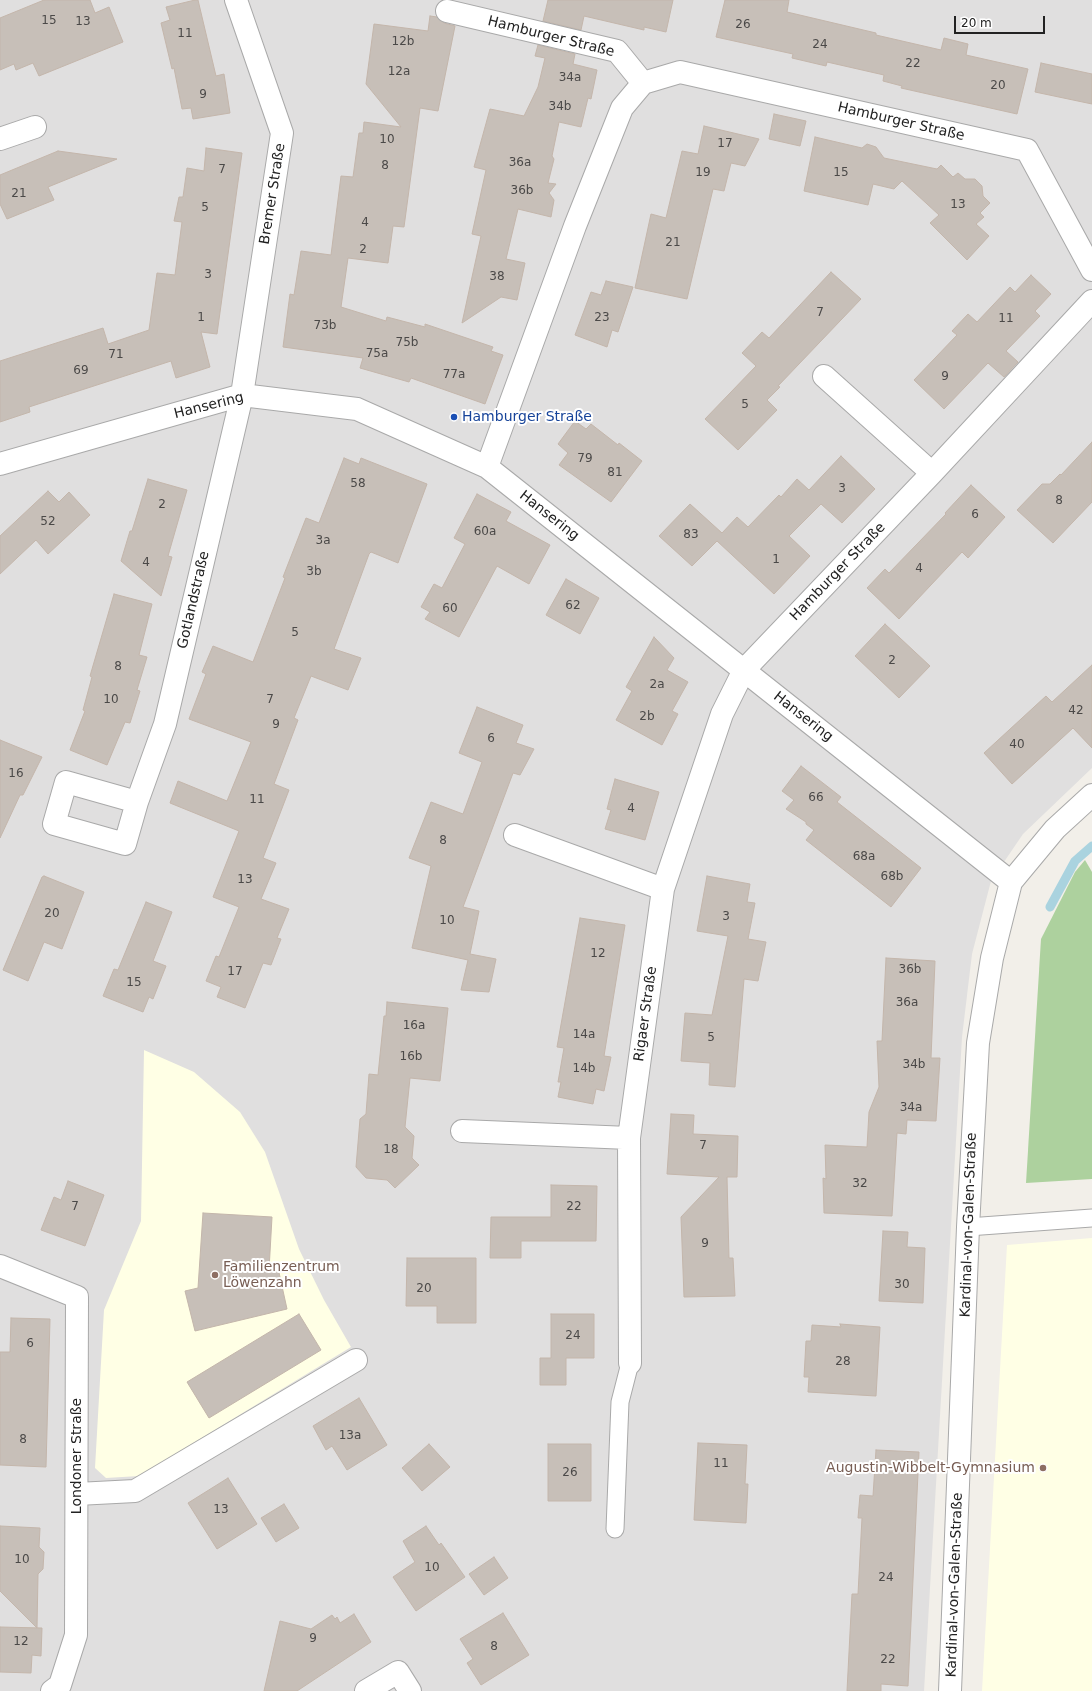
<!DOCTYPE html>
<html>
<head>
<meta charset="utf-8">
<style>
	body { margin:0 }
	#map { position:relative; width:1092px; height:1691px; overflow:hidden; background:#f2efe9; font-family:"DejaVu Sans",sans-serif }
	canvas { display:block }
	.scale { position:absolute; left:954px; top:16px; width:91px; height:18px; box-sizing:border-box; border:2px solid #222; border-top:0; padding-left:5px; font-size:12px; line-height:14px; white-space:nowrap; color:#222; -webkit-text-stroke:3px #fff; paint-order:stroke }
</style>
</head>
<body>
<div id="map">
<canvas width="1092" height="1691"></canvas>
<div class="scale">20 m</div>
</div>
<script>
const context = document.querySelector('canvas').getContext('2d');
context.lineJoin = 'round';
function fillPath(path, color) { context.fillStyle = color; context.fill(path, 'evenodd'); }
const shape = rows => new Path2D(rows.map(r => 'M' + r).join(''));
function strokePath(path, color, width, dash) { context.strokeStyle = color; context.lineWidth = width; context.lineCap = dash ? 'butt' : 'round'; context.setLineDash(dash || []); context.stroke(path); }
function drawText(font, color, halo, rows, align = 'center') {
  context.font = font + ' "DejaVu Sans",sans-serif'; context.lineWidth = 4; context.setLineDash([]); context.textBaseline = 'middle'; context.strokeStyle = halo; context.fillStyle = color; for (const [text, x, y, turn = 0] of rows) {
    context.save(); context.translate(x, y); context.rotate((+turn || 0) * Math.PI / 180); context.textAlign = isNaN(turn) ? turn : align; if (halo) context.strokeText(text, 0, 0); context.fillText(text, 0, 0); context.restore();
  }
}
const residential = shape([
	[0,0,1092,0,1092,768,1023,834,991,881,972,954,962,1037,924,1691,0,1691]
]);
const education = shape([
	[144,1050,194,1072,240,1112,265,1152,299,1249,324,1300,351,1347,139,1476,106,1478,95,1468,104,1310,141,1221],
	[1092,1238,1092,1691,982,1691,1007,1245]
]);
const forest = shape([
	[1085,860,1092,872,1092,1179,1026,1183,1041,939,1075,872]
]);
const stream = shape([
	[1050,907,1075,861,1092,846]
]);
const building = shape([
	[44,0,90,0,95,13,109,7,123,42,39,76,33,63,16,70,14,64,0,70,0,18,44,0],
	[195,0,198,0,216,76,224,74,230,113,193,119,191,108,182,109,174,68,172,69,161,23,170,20,166,7,195,0],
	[548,0,673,0,666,32,644,27,644,30,584,16,581,30,543,21,548,0],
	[725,0,789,0,787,12,876,33,876,35,941,50,944,38,968,44,966,55,1028,69,1017,114,901,88,902,86,883,81,884,75,827,62,826,66,792,58,793,54,716,37,725,0],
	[430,16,437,17,444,23,455,26,438,111,420,108,404,227,393,226,388,263,348,258,341,307,386,321,387,317,425,327,425,324,493,347,491,351,503,355,485,404,411,378,409,382,360,368,363,358,283,347,290,294,294,295,301,251,331,255,341,176,353,177,359,133,363,133,364,122,401,127,366,84,374,24,428,31,430,16],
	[538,45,575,54,573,64,597,70,591,99,588,98,581,127,559,122,552,156,554,159,548,183,556,184,549,193,554,200,551,217,518,209,506,259,525,263,517,300,501,297,462,323,481,236,472,234,486,170,474,167,490,109,524,116,538,87,545,58,535,56,538,45],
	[1041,63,1092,74,1092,104,1035,92,1041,63],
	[774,114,806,121,800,146,769,139,774,114],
	[704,126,759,139,745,166,731,163,724,191,713,189,687,299,635,288,651,214,666,218,682,151,698,154,704,126],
	[815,137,862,148,867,144,876,147,884,158,937,169,941,165,953,177,958,173,965,179,975,179,982,186,983,196,990,203,980,213,984,217,976,224,989,236,967,260,930,223,939,215,902,181,894,189,873,184,868,205,804,191,815,137],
	[206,148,242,153,217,334,201,332,210,367,176,378,171,361,29,407,30,412,0,422,0,361,103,328,108,344,149,330,157,273,175,275,182,222,174,221,179,197,183,197,187,168,204,171,206,148],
	[58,151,117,159,48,187,54,200,7,219,0,204,0,175,58,151],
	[831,272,861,299,778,386,780,387,767,400,777,410,738,450,705,419,756,366,742,353,762,332,769,338,831,272],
	[1031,275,1051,294,1035,311,1040,316,1006,351,1018,362,1004,377,988,363,944,409,914,380,957,335,952,331,968,314,977,322,1010,287,1015,292,1031,275],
	[606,281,633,287,618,332,612,330,607,347,575,335,591,292,601,295,606,281],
	[575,421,586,429,591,424,618,445,619,443,642,461,611,502,559,465,568,453,558,444,575,421],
	[1092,442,1092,502,1053,543,1017,510,1042,484,1050,484,1060,474,1061,475,1092,442],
	[841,456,875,489,842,523,821,504,789,536,810,556,774,594,717,541,692,566,659,536,690,504,722,533,737,517,748,527,779,495,781,497,797,479,809,490,841,456],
	[344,458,359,464,361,458,427,484,398,563,371,552,369,554,334,649,361,658,348,690,311,676,294,718,298,720,274,784,289,790,263,858,276,863,261,899,289,909,277,938,281,939,271,965,263,963,245,1008,217,997,221,987,206,981,216,956,219,957,239,907,213,897,239,831,170,803,178,781,227,801,251,742,189,719,206,674,202,672,213,646,253,662,285,578,283,577,306,518,319,523,344,458],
	[148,479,187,490,168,556,172,557,161,596,121,561,130,531,132,531,148,479],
	[971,485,1005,517,968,558,962,552,899,619,867,588,885,569,889,573,946,514,945,513,971,485],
	[48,491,59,502,69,492,90,515,48,554,36,540,0,574,0,536,48,491],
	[477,494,511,512,506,521,550,545,529,584,497,566,459,637,425,619,430,612,421,607,434,584,442,588,465,544,454,538,477,494],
	[566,579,599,598,580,634,546,615,566,579],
	[114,594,152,604,139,655,147,657,137,690,140,691,130,723,125,722,107,765,70,750,85,711,83,710,92,677,90,676,114,594],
	[885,624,930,666,899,698,855,656,885,624],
	[654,637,674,658,667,670,688,682,672,711,678,714,662,745,616,720,632,691,626,687,654,637],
	[1092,665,1092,748,1073,728,1012,784,984,753,1046,696,1052,702,1092,665],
	[477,707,523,725,516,743,534,749,520,775,513,773,463,907,479,911,470,954,496,959,489,992,461,990,468,960,412,948,431,866,409,858,431,802,463,814,482,762,459,753,477,707],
	[0,740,42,757,23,795,20,795,0,838,0,740],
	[801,766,841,797,837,802,921,868,891,907,806,840,814,830,806,824,806,822,786,809,794,800,782,791,801,766],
	[615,779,659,792,645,840,605,829,611,810,607,809,615,779],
	[44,876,84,892,62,949,44,942,28,981,3,970,42,877,44,876],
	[707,876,750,884,747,902,755,903,748,939,766,942,758,981,744,979,735,1087,709,1085,710,1063,681,1061,685,1013,712,1015,728,936,697,931,707,876],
	[146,902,172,912,153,961,166,966,153,999,149,997,143,1012,103,996,114,969,118,970,146,902],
	[580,918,625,925,604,1056,611,1057,604,1091,596,1089,593,1104,558,1097,561,1082,558,1082,564,1048,557,1047,580,918],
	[886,958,935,961,931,1058,940,1058,936,1121,907,1120,906,1134,897,1133,892,1216,824,1213,823,1178,826,1179,825,1145,867,1147,869,1112,879,1087,877,1041,882,1041,886,958],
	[387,1002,448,1008,440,1081,410,1078,405,1127,414,1136,412,1158,419,1165,395,1188,387,1180,366,1178,356,1167,360,1119,366,1114,369,1074,378,1075,384,1016,386,1016,387,1002],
	[671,1114,694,1115,693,1134,738,1136,737,1177,727,1177,729,1258,733,1258,735,1296,684,1297,681,1217,719,1177,667,1174,671,1114],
	[68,1181,104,1195,85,1246,41,1230,54,1197,61,1200,68,1181],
	[551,1185,597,1186,596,1241,521,1241,521,1258,490,1258,491,1217,551,1217,551,1185],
	[203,1213,272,1217,269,1270,278,1268,287,1309,195,1331,185,1291,198,1288,203,1213],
	[883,1231,908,1232,907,1247,925,1248,923,1303,879,1301,883,1231],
	[407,1258,476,1258,476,1323,437,1323,437,1306,406,1306,407,1258],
	[299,1314,321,1350,209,1418,187,1382,299,1314],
	[551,1314,594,1314,594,1358,566,1358,566,1385,540,1385,540,1358,551,1358,551,1314],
	[11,1318,50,1319,46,1467,0,1465,0,1352,10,1352,11,1318],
	[840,1324,880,1327,876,1396,808,1392,809,1377,804,1377,806,1341,811,1341,812,1325,841,1327,840,1324],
	[359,1398,387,1445,347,1470,332,1446,326,1450,313,1426,359,1398],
	[698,1443,747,1445,745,1484,748,1484,746,1523,694,1520,698,1443],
	[429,1444,450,1467,422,1491,402,1468,429,1444],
	[548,1444,591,1444,591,1501,548,1501,548,1444],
	[876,1450,919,1452,908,1686,881,1684,881,1691,847,1691,852,1594,858,1594,862,1518,858,1518,860,1495,873,1496,876,1450],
	[228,1478,257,1524,217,1549,188,1503,228,1478],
	[284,1504,299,1528,276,1542,261,1518,284,1504],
	[0,1526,40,1528,39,1547,44,1552,43,1569,38,1574,37,1628,0,1591,0,1526],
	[426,1526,439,1545,441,1543,465,1577,416,1611,393,1577,415,1562,403,1541,426,1526],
	[494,1557,508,1578,484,1595,469,1574,494,1557],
	[503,1613,529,1655,481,1685,467,1663,473,1659,460,1639,503,1613],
	[354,1614,371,1642,297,1691,264,1691,280,1621,311,1629,332,1615,335,1619,337,1617,340,1623,354,1614],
	[0,1627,42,1628,41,1656,32,1655,31,1673,0,1672,0,1627]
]);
const service = shape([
	[968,1227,1092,1218],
	[615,1529,620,1402,630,1363]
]);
const minor = shape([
	[447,11,617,51,643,83],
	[0,139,35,127],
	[824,376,932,473],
	[0,464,242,395,357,409,487,467,1011,882],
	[487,467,575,226,622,108,643,83,680,72,1027,150,1092,270],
	[137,802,66,782,54,824,125,844,137,802,165,724,242,395,282,133,236,0],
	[515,835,663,889],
	[462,1131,629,1138],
	[0,1266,77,1297,76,1635,60,1685,52,1691],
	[630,1363,629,1138,663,889,722,714,744,670,932,473,1092,301],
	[77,1494,135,1491,356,1360],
	[366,1691,398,1672,410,1691],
	[950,1691,968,1227,978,1043,992,958,1011,882,1055,829,1092,795]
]);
const markers = [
	[454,417,4,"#1a4fb4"],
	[215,1275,4,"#8d6e63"],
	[1043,1468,4,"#8d6e63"]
];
const numberNames = [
	["15",49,21],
	["13",83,22],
	["26",743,25],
	["11",185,34],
	["12b",403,42],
	["24",820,45],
	["22",913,64],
	["12a",399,72],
	["34a",570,78],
	["20",998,86],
	["9",203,95],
	["34b",560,107],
	["10",387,140],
	["17",725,144],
	["36a",520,163],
	["8",385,166],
	["7",222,170],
	["19",703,173],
	["15",841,173],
	["36b",522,191],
	["21",19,194],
	["13",958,205],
	["5",205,208],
	["4",365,223],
	["21",673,243],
	["2",363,250],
	["3",208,275],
	["38",497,277],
	["7",820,313],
	["1",201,318],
	["23",602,318],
	["11",1006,319],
	["73b",325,326],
	["75b",407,343],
	["75a",377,354],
	["71",116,355],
	["69",81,371],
	["77a",454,375],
	["9",945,377],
	["5",745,405],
	["79",585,459],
	["81",615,473],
	["58",358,484],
	["3",842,489],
	["8",1059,501],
	["2",162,505],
	["6",975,515],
	["52",48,522],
	["60a",485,532],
	["83",691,535],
	["3a",323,541],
	["1",776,560],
	["4",146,563],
	["4",919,569],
	["3b",314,572],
	["62",573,606],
	["60",450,609],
	["5",295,633],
	["2",892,661],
	["8",118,667],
	["2a",657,685],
	["10",111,700],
	["7",270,700],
	["42",1076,711],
	["2b",647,717],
	["9",276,725],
	["6",491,739],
	["40",1017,745],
	["16",16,774],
	["66",816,798],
	["11",257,800],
	["4",631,809],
	["8",443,841],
	["68a",864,857],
	["68b",892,877],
	["13",245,880],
	["20",52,914],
	["3",726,917],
	["10",447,921],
	["12",598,954],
	["36b",910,970],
	["17",235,972],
	["15",134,983],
	["36a",907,1003],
	["16a",414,1026],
	["14a",584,1035],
	["5",711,1038],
	["16b",411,1057],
	["34b",914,1065],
	["14b",584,1069],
	["34a",911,1108],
	["7",703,1146],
	["18",391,1150],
	["32",860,1184],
	["7",75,1207],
	["22",574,1207],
	["9",705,1244],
	["30",902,1285],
	["20",424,1289],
	["24",573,1336],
	["6",30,1344],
	["28",843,1362],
	["13a",350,1436],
	["8",23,1440],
	["11",721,1464],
	["26",570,1473],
	["13",221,1510],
	["10",22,1560],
	["10",432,1568],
	["24",886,1578],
	["9",313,1639],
	["12",21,1642],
	["8",494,1647],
	["22",888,1660]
];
const streetNames = [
	["Hamburger Straße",551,37,14],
	["Hamburger Straße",901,122,13],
	["Bremer Straße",273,194,-81],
	["Hansering",209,406,-14],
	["Hansering",549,516,38],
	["Hamburger Straße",838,572,-46],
	["Gotlandstraße",194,600,-77],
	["Hansering",803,717,38],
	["Rigaer Straße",646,1014,-82],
	["Kardinal-von-Galen-Straße",969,1225,-88],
	["Londoner Straße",77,1456,-90],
	["Kardinal-von-Galen-Straße",955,1585,-88]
];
const transitNames = [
	["Hamburger Straße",462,417]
];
const educationNames = [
	["Familienzentrum",223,1267],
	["Löwenzahn",223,1283],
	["Augustin-Wibbelt-Gymnasium",1035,1468,"right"]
];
fillPath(residential, '#e0dfdf');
fillPath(education, '#ffffe5');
fillPath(forest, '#add19e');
strokePath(stream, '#aad3df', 9);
fillPath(building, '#c7bfb8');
strokePath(building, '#c4b6ab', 1);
strokePath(service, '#a9a9a9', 19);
strokePath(minor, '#a9a9a9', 24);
strokePath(service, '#fff', 17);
strokePath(minor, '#fff', 22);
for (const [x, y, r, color] of markers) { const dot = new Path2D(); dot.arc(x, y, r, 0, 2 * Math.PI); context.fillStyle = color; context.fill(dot); strokePath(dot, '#fff', 1.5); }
drawText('12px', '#4b4948', null, numberNames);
drawText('14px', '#222', '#fff', streetNames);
drawText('14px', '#164399', '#fff', transitNames, 'left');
drawText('14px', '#785e54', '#fff', educationNames, 'left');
</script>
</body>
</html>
